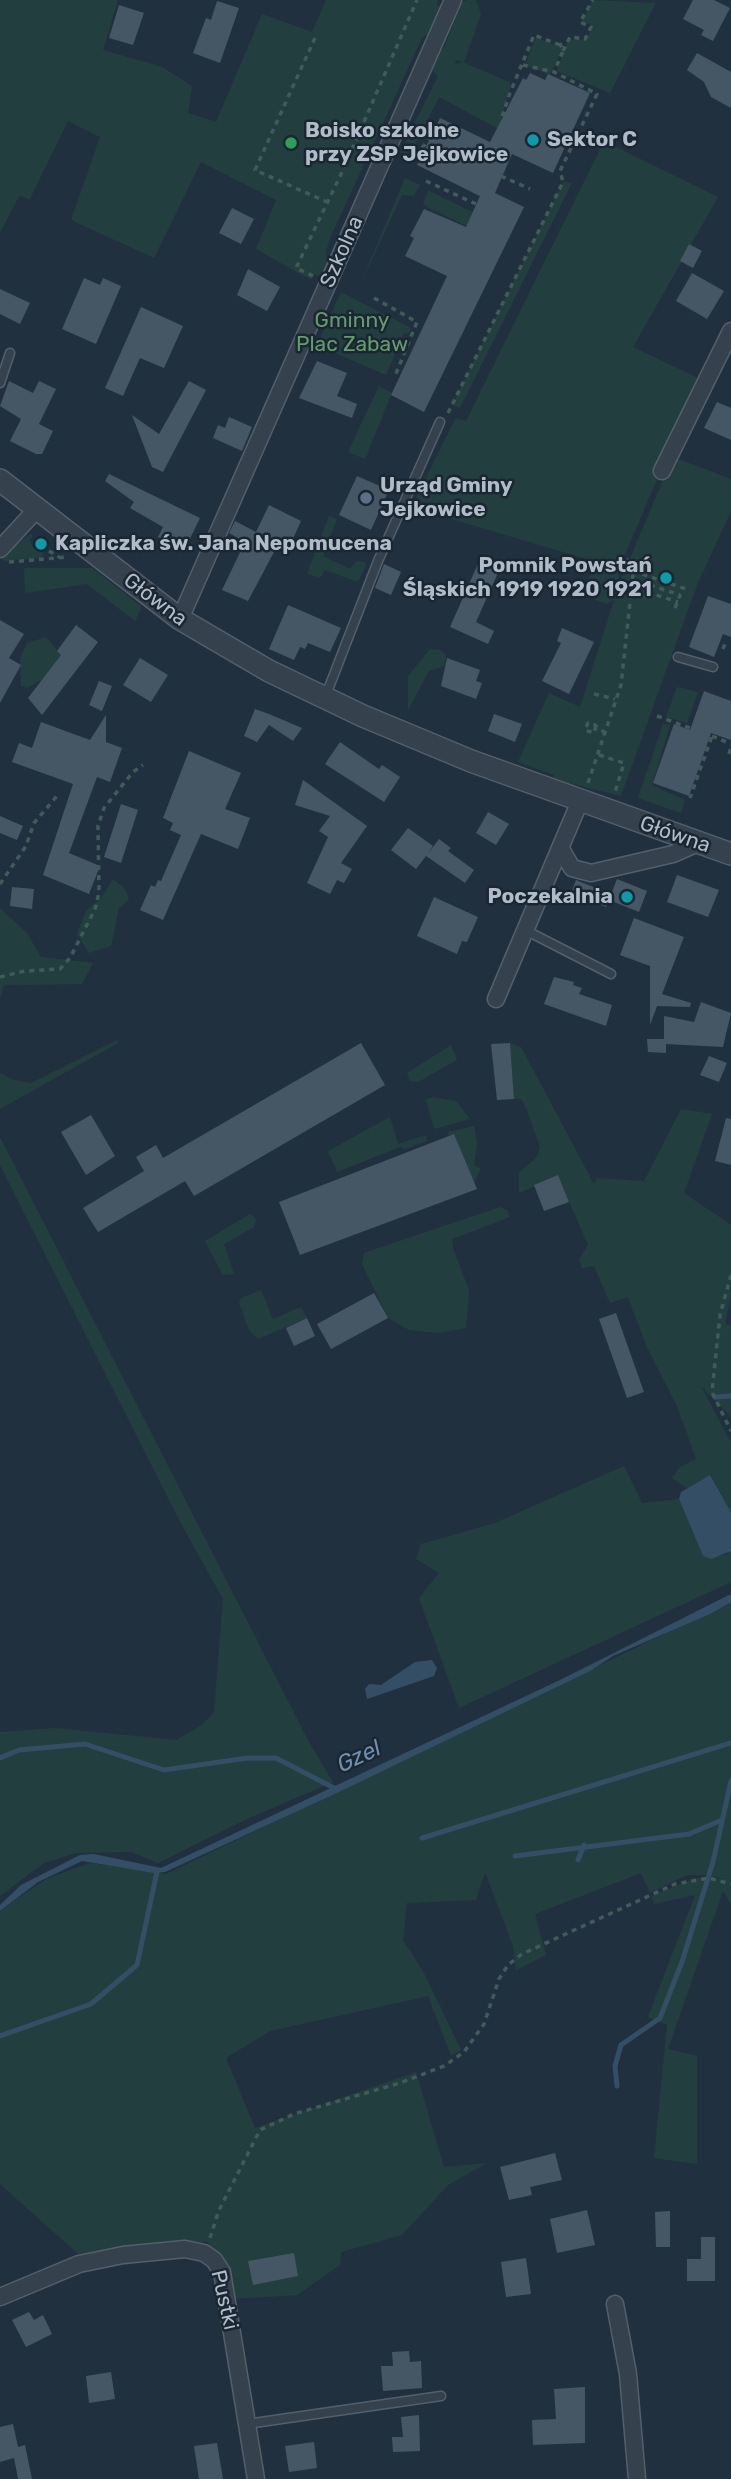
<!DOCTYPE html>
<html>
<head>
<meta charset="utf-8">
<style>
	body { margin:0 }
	canvas { display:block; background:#21303e }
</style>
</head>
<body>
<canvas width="731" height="2479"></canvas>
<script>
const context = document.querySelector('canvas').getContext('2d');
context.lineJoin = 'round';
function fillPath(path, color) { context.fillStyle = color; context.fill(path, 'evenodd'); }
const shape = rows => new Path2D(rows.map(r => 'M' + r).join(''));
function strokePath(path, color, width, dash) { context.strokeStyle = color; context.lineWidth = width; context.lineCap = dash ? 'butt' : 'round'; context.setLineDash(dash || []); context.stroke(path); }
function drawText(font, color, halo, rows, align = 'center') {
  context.font = font + ' Rubik,sans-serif'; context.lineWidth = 5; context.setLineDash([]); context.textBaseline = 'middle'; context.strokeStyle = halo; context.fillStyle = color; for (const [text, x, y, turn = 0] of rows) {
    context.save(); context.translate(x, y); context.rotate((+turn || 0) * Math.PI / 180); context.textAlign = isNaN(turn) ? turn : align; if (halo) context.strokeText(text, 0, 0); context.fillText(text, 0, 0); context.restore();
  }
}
const green = shape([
	[0,0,118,0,103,50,162,67,192,86,188,113,216,122,262,14,312,32,326,0,438,0,437,5,443,8,433,30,422,38,331,236,326,251,328,267,322,278,314,274,311,280,256,249,276,200,201,162,154,258,71,220,100,137,68,121,30,199,19,196,0,233],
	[467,0,476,0,481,14,464,62,456,60,455,64,463,62,511,83,499,129,439,97,408,159,401,151,438,76,430,69,436,51,444,48,462,2],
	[593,0,656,3,610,93,557,71,568,40,587,39,593,26,582,21],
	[536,38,563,48,550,75,525,65],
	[604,141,718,197,633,347,700,379,619,568,619,584,673,457,731,479,731,511,697,585,621,796,553,779,554,775,518,762,549,693,580,707,614,600,606,604,591,598,586,581,596,569,607,565,411,507,456,418,466,421],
	[405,178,420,185,414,196,402,195,360,285],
	[563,182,572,183,460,408,452,405],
	[428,191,434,193,490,221,475,230,427,207,423,204],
	[341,292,411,328,408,334,404,333,386,375,317,345],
	[379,386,392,393,365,459,348,452],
	[329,516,337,519,323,556,350,569,357,561,365,562,366,566,359,580,355,581,325,570,320,578,307,574],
	[30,534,33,535,30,540,32,546,44,554,40,558,5,561,1,558],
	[24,568,92,568,142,607,135,621,87,584,25,593],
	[46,637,61,655,43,679,27,688,21,686,20,658,27,643],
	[430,649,440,650,446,655,444,666,429,671,408,710,408,676],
	[677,687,698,692,687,723,666,717],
	[663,724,670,725,652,785,685,800,681,813,638,798],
	[113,879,125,889,129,900,119,908,111,946,89,953,77,934,86,911,102,897],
	[0,908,27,933,41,957,93,963,82,984,4,985,0,999],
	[117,1040,118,1043,0,1109,0,1073,11,1079,31,1083],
	[510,1043,521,1047,594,1184,597,1178,644,1181,681,1109,712,1114,684,1193,731,1225,731,1296,726,1318,726,1325,731,1325,731,1417,701,1386,731,1443,731,1512,711,1475,687,1488,672,1478,680,1467,696,1459,677,1406,647,1347,628,1297,610,1303,594,1266,582,1268,579,1260,588,1245,558,1176,519,1193,519,1173,537,1157,540,1147,525,1105,521,1099,514,1099],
	[451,1045,457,1060,418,1082,410,1081,407,1073],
	[432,1097,456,1101,470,1119,434,1129,426,1100],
	[390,1117,398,1144,426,1135,427,1141,405,1149,400,1147,337,1172,328,1151],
	[474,1126,477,1144,474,1166,481,1168,474,1183,454,1135,449,1136,447,1132],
	[0,1137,310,1744,333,1782,249,1818,158,1863,131,1852,76,1853,44,1863,0,1896,0,1732,55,1728,176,1740,202,1725,214,1712,223,1599,179,1520,0,1165],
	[500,1207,507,1210,510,1217,452,1239,453,1248,469,1290,466,1328,438,1333,409,1330,388,1318,362,1264,364,1253],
	[250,1214,256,1219,254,1227,224,1244,234,1274,223,1275,205,1241],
	[261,1290,273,1319,301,1307,307,1318,258,1339,249,1330,239,1303,241,1298],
	[624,1466,642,1503,679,1499,703,1556,726,1555,731,1551,731,1582,459,1708,419,1598,439,1573,416,1559,421,1544,495,1523],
	[731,1602,731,1904,723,1891,668,2049,697,2056,697,2164,654,2158,667,2025,648,2017,695,1895,654,1904,651,1896,696,1878,725,1879,705,1875,687,1875,650,1893,641,1873,535,1914,546,1955,516,1970,513,1946,485,1872,476,1900,407,1903,403,1940,424,1973,461,2050,451,2056,428,1996,270,2031,226,2058,255,2128,416,2072,444,2167,487,2163,448,2185,402,2235,341,2252,340,2265,297,2295,234,2299,207,2241,85,2260,0,2184,0,1912,14,1901,48,1878,90,1863,166,1874]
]);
const water = shape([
	[710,1475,731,1512,731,1551,711,1559,703,1556,679,1499,681,1492],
	[731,1594,731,1602,710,1614,613,1656,590,1671,339,1792,165,1872,154,1873,82,1861,38,1882,0,1911,0,1905,21,1885,80,1855,94,1854,161,1868,562,1679],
	[432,1660,437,1668,434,1676,367,1699,365,1689,369,1684,381,1685,415,1662]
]);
const stream = shape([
	[715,1397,731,1396],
	[0,1758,19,1750,85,1744,164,1770,248,1758,276,1758,336,1789],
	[422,1838,731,1743],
	[515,1856,689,1834,722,1820],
	[578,1860,584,1845],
	[0,2036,91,2004,137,1965,157,1872],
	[617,2086,615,2066,621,2045,660,2018,682,1962,713,1862,731,1781]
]);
const building = shape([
	[693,0,714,0,730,8,713,41,701,35,704,30,683,19],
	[217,1,239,8,220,63,193,53,206,18,211,20],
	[119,5,144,13,133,45,109,38],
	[697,53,731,72,731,108,711,97,704,82,687,70],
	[530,73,545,80,548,74,590,93,553,173,512,154,495,193,524,207,424,412,391,395,447,276,405,256,414,238,410,236,424,209,466,227,480,196,417,165,440,118,490,142,523,78,526,80],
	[232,208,254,219,241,244,219,233],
	[689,244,702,251,693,268,680,261],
	[248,269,280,287,267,311,237,295],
	[692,273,724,291,707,319,676,301],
	[84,278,100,285,103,278,121,286,96,344,62,329],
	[0,289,30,303,20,324,0,314],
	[141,307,183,326,164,368,140,358,123,396,105,388],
	[317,361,347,373,337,396,357,404,352,418,299,398],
	[9,381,33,393,39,381,56,389,39,424,53,431,42,454,36,454,10,441,21,419,0,406],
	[189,381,206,390,163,472,152,467,132,415,159,434],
	[717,402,731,408,731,440,704,428],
	[229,417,252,427,242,451,213,438,218,425,225,428],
	[109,474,200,518,185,549,158,537,163,527,130,508,134,502,105,481],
	[357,476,389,490,371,530,339,515],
	[269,505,301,521,292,541,282,537,248,601,222,590,245,542,229,533,235,521,256,532],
	[481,557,501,566,476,622,494,631,488,644,450,627],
	[384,564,401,572,391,595,375,588],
	[708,596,731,604,731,637,723,634,714,657,689,647],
	[288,605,341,628,330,652,308,643,305,649,300,647,294,660,269,649],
	[0,620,24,634,9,658,21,665,0,703],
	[76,625,98,642,42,715,28,698,61,655,57,651],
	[562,628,594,642,569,694,542,681,561,643,557,641],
	[140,658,168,675,151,702,123,685],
	[447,658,480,670,476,681,482,683,476,699,441,686],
	[99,681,112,686,102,711,89,705],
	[704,691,731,701,731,740,711,733,689,796,653,783,674,724,690,730],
	[255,709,269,714,302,728,293,741,269,725,257,742,244,736],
	[494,714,522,724,515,742,488,731],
	[106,715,106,742,122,748,110,782,97,777,69,853,100,866,89,894,43,875,73,784,12,762,19,743,32,748,41,722,90,740],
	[340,742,379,769,382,765,400,777,384,802,325,764],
	[189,751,241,773,225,809,250,818,238,849,201,834,163,920,140,910,151,885,155,887,158,880,161,881,181,835,170,830,173,823,163,818],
	[303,780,367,826,341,863,352,869,344,883,337,880,330,894,307,883,328,837,319,831,330,816,295,805],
	[121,804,138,810,121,863,104,857],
	[488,812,509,824,496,845,476,833],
	[0,816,23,826,17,840,0,833],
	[408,828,433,846,427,855,439,839,451,848,448,851,474,870,465,883,426,856,416,869,391,850],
	[677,875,719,890,708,917,667,902],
	[617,879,647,891,639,912,609,900],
	[576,880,611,894,606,907,571,893],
	[12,887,34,889,32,909,10,906],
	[434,897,478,917,467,942,462,941,457,954,417,936],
	[634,918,684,937,662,994,691,1003,690,1007,657,1006,650,1025,650,966,620,955],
	[554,977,574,982,573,985,582,988,579,994,612,1005,606,1026,544,1004],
	[701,1002,731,1013,723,1047,666,1044,666,1053,648,1052,647,1039,664,1039,664,1016,694,1022],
	[361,1043,385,1085,194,1196,185,1181,98,1232,83,1208,144,1171,136,1157,156,1145,163,1158],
	[510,1043,514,1099,497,1100,491,1044],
	[709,1056,727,1063,719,1082,700,1075],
	[91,1115,115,1156,86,1175,61,1132],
	[726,1118,731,1119,731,1165,715,1161],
	[454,1134,477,1189,300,1255,279,1202],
	[558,1175,569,1202,544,1211,534,1185],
	[374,1293,388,1318,331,1349,317,1324],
	[616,1313,644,1392,627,1398,599,1319],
	[307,1318,315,1336,294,1346,286,1328],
	[555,2153,562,2180,530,2187,532,2195,509,2200,500,2167],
	[587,2210,595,2245,557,2253,550,2219],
	[670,2211,670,2247,656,2247,655,2212],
	[701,2237,715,2237,715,2281,687,2281,687,2259,701,2259],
	[294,2253,298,2276,253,2285,248,2261],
	[526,2258,531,2294,506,2297,501,2262],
	[29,2312,34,2320,43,2315,52,2334,26,2347,12,2320],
	[409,2351,410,2362,421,2361,422,2388,383,2391,381,2366,393,2366,392,2352],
	[111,2372,115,2399,89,2403,86,2376],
	[585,2387,585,2443,533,2445,532,2420,556,2419,554,2389],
	[419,2415,420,2451,393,2452,392,2437,403,2437,401,2417],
	[13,2424,18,2447,25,2445,32,2479,18,2479,14,2458,0,2462,0,2427],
	[314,2442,317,2468,289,2472,285,2446],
	[217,2443,223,2479,199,2479,194,2446]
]);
const path = shape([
	[315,38,255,170,327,202],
	[563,51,570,37,585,39,591,27,580,22,593,0],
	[523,65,554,72],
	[504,126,502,117,510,93,534,35,560,45],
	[422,148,431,136],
	[501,176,530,189],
	[426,181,476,204],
	[313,276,296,268,343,170,417,0],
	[374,298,417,322,395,376],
	[448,413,563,182,560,171,597,94,554,72,563,51,560,43],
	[49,551,59,557],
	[9,562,68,557],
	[633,571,686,589],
	[650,585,680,595],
	[647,592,678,602],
	[645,598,651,581],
	[675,608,683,588],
	[723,649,726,641],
	[594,694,615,699],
	[657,716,712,736,690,798],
	[596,726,594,733,585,730,588,723,595,725,596,726,604,732],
	[712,736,731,744],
	[729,754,731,747],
	[599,755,624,763,615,792],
	[588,783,621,685,633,575,633,566,626,559],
	[0,884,26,846,34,823,57,796],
	[0,977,25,971,60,969,70,958,95,909,99,893,98,826,104,808,133,772,143,765],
	[731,1275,720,1315,712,1392,731,1431],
	[210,2238,219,2210,260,2130,294,2114,400,2083,444,2066,464,2052,484,2024,499,1979,508,1965,522,1954,675,1884,709,1878,731,1884]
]);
const service = shape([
	[0,383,10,353],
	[678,657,713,667],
	[326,695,378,561,440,422],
	[527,931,611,974],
	[247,2424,441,2396]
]);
const minor = shape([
	[662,471,731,331],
	[0,549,37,509],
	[180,619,453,0],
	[561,849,572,868,591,873,673,854,698,843],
	[496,999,580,801],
	[0,2297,79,2264,123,2255,185,2249,204,2253,214,2260,222,2272,256,2479],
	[615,2304,628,2374,637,2479]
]);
const tertiary = shape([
	[0,480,180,619,269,671,363,716,471,761,731,854]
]);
const markers = [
	[533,140,7,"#0f9aa8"],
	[291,143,7,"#2e9e5b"],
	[366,498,7,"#5c6f8a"],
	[41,544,7,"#0f9aa8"],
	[666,578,7,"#0f9aa8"],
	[627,897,7,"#0f9aa8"]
];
const poiNames = [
	["Boisko szkolne",305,131],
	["przy ZSP Jejkowice",305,155],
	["Sektor C",547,140],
	["Urząd Gminy",380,486],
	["Jejkowice",380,510],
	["Kapliczka św. Jana Nepomucena",55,544],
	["Pomnik Powstań",652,566,"right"],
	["Śląskich 1919 1920 1921",652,590,"right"],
	["Poczekalnia",613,897,"right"]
];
const streetNames = [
	["Szkolna",342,252,-66],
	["Główna",155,600,37],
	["Główna",675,835,19],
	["Pustki",224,2300,77]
];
const parkNames = [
	["Gminny",352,321],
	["Plac Zabaw",352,345]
];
const waterNames = [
	["Gzel",359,1757,-25]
];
fillPath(green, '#233e3f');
fillPath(water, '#344e66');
strokePath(stream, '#344e66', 5);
fillPath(building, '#455664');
strokePath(service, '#535f6b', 11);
strokePath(minor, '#535f6b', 19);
strokePath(tertiary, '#535f6b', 24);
strokePath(path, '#415b5b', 3.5, [5, 5]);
strokePath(service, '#35424e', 8);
strokePath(minor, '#35424e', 16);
strokePath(tertiary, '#35424e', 21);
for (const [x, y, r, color] of markers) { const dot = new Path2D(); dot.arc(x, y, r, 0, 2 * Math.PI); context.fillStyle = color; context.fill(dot); strokePath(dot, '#1a2732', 2.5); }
drawText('bold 21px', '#b1bcc9', '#1a2732', poiNames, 'left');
drawText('21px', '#b1bcc9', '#1a2732', streetNames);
drawText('21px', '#669c6d', '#1a2732', parkNames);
drawText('italic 23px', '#6f91af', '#1a2732', waterNames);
</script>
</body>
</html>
